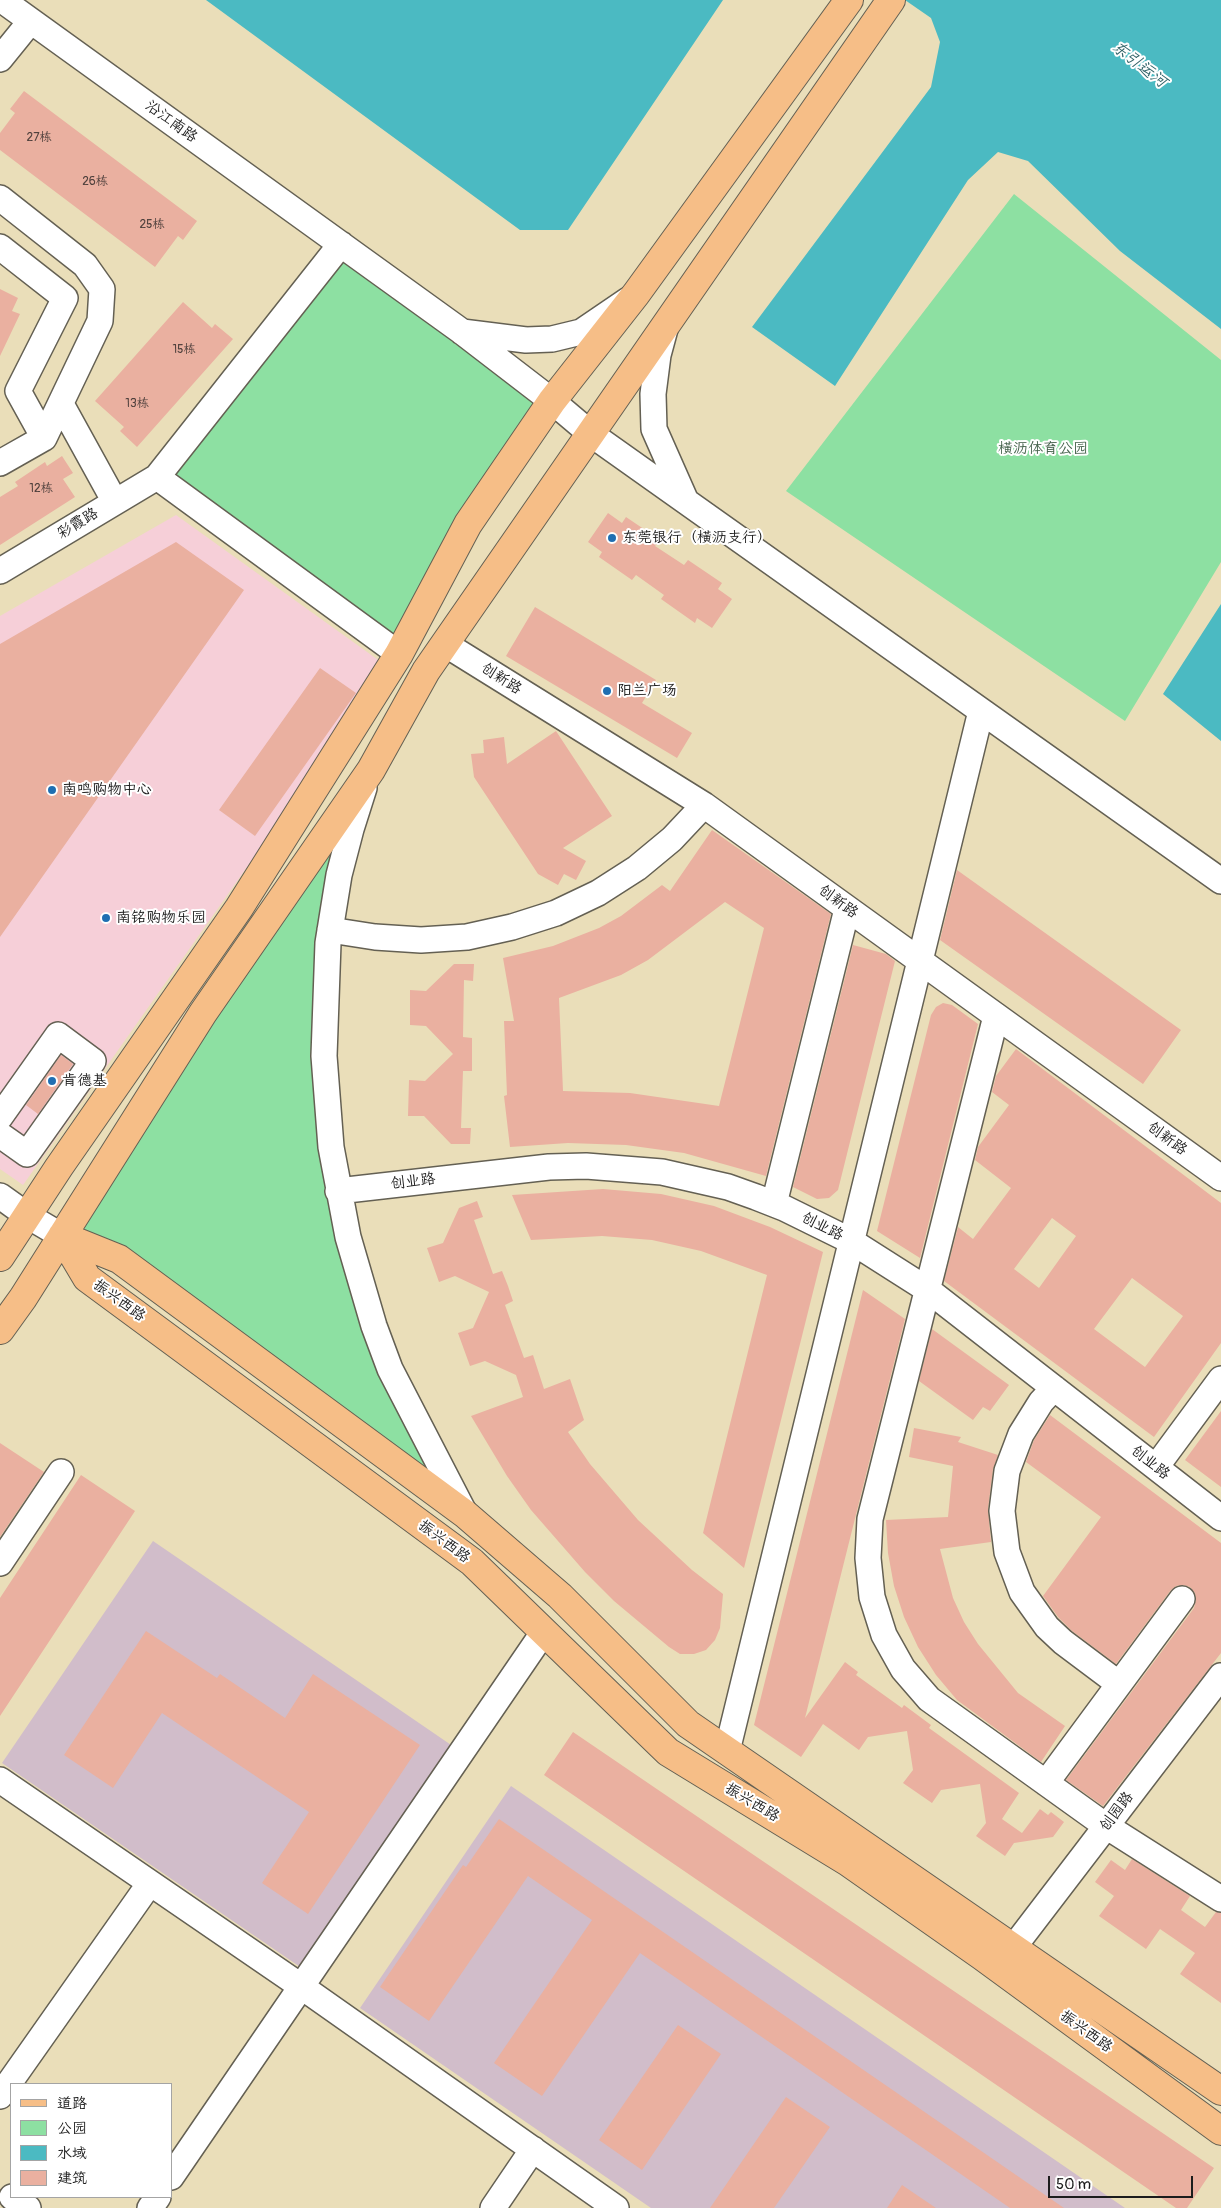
<!DOCTYPE html>
<html>
<head>
<meta charset="utf-8">
<style>
	body { margin:0 }
	#map { position:relative; width:1221px; height:2208px; overflow:hidden; background:#eadeb9; font-family:Pangolin,"LXGW WenKai TC",sans-serif }
	canvas { display:block }
	.legend { position:absolute; left:10px; top:2083px; width:162px; height:115px; box-sizing:border-box; background:#fff; border:1px solid #a4a4a4; margin:0; padding:6px 9px; list-style:none; font-size:15px; color:#1c1c1c }
	.legend li { display:flex; align-items:center; gap:10px; height:25px }
	.legend b { width:25px; border:1px solid #a4a4a4 }
	.scale { position:absolute; left:1048px; top:2176px; width:145px; height:22px; box-sizing:border-box; border:2px solid #1c1c1c; border-top:0; padding-left:6px; font-size:15px; line-height:18px; white-space:nowrap; color:#1c1c1c; -webkit-text-stroke:4px #fff; paint-order:stroke }
</style>
</head>
<body>
<div id="map">
<canvas width="1221" height="2208"></canvas>
<ul class="legend">
<li><b style="height:6px;background:#f6be87"></b>道路</li>
<li><b style="height:14px;background:#8de0a2"></b>公园</li>
<li><b style="height:14px;background:#4bbac2"></b>水域</li>
<li><b style="height:14px;background:#eab0a0"></b>建筑</li>
</ul>
<div class="scale">50 m</div>
</div>
<script>
const context = document.querySelector('canvas').getContext('2d');
context.lineJoin = 'round';
function fillPath(path, color) { context.fillStyle = color; context.fill(path, 'evenodd'); }
const shape = rows => new Path2D(rows.map(r => 'M' + r).join(''));
function strokePath(path, color, width, dash) { context.strokeStyle = color; context.lineWidth = width; context.lineCap = dash ? 'butt' : 'round'; context.setLineDash(dash || []); context.stroke(path); }
function drawText(font, color, halo, rows, align = 'center') {
  context.font = font + ' Pangolin,"LXGW WenKai TC",sans-serif'; context.lineWidth = 4; context.setLineDash([]); context.textBaseline = 'middle'; context.strokeStyle = halo; context.fillStyle = color; for (const [text, x, y, turn = 0] of rows) {
    context.save(); context.translate(x, y); context.rotate((+turn || 0) * Math.PI / 180); context.textAlign = isNaN(turn) ? turn : align; if (halo) context.strokeText(text, 0, 0); context.fillText(text, 0, 0); context.restore();
  }
}
const built = shape([
	[176,515,388,667,23,1185,0,1169,0,616]
]);
const industrial = shape([
	[153,1541,457,1749,306,1971,2,1763],
	[511,1786,1125,2208,651,2208,360,2008]
]);
const green = shape([
	[1014,194,1221,360,1221,562,1125,721,786,491],
	[341,244,552,401,399,654,157,477],
	[371,770,351,829,325,1079,360,1281,465,1514,65,1232]
]);
const water = shape([
	[206,0,723,0,568,230,520,230],
	[905,0,1221,0,1221,329,1120,251,1028,161,998,152,968,180,835,386,752,327,931,87,940,42,931,18],
	[1221,604,1221,741,1163,694]
]);
const building = shape([
	[24,91,197,221,183,240,178,236,155,267,0,150,0,133,15,113,10,109],
	[0,289,18,298,12,311,20,314,0,356],
	[183,302,212,328,215,324,233,339,137,447,120,431,124,427,95,401],
	[62,456,73,473,63,479,75,497,0,545,0,497,18,486,15,482,45,462,47,466],
	[608,513,622,523,626,517,660,540,655,546,684,565,688,560,722,583,718,589,732,599,712,628,697,618,695,623,661,599,664,595,636,575,632,580,599,557,602,552,588,542],
	[176,542,244,590,0,937,0,644],
	[535,607,656,680,642,703,692,733,677,758,506,656],
	[320,668,356,693,255,836,219,810],
	[556,731,612,816,563,848,586,861,576,880,564,874,558,885,538,874,474,777,471,754,484,753,483,740,504,737,507,764],
	[712,830,831,914,766,1176,684,1153,626,1145,568,1143,510,1147,504,1096,507,1095,504,1021,514,1021,503,958,553,946,599,928,621,916,662,885,670,891],
	[725,902,764,928,719,1106,630,1093,563,1091,559,998,621,975,648,960],
	[957,870,1181,1030,1143,1084,940,940],
	[853,945,886,954,895,961,838,1190,829,1198,817,1199,793,1187],
	[454,964,474,964,473,981,464,980,463,1037,472,1038,472,1071,463,1071,461,1128,471,1128,470,1144,451,1144,424,1116,408,1116,409,1080,425,1081,453,1054,426,1026,410,1025,410,990,426,991],
	[943,1003,952,1005,978,1024,920,1258,877,1231,931,1015,936,1007],
	[1016,1049,1221,1203,1221,1343,1154,1437,944,1281,958,1227,973,1239,1011,1188,975,1160,978,1147,1009,1105,992,1092,996,1076],
	[1052,1218,1076,1236,1039,1288,1014,1269],
	[1132,1278,1183,1316,1145,1367,1094,1329],
	[61,1055,73,1064,38,1114,26,1105],
	[603,1189,661,1194,714,1206,770,1227,823,1252,744,1568,703,1533,767,1275,701,1251,652,1240,602,1236,531,1240,512,1195],
	[477,1201,483,1217,474,1220,493,1274,502,1271,508,1286,513,1301,505,1305,524,1358,533,1355,544,1389,570,1379,584,1420,568,1432,590,1464,638,1520,692,1570,723,1594,720,1628,715,1640,706,1650,694,1654,680,1654,669,1647,614,1601,585,1572,531,1510,507,1476,471,1416,523,1397,516,1375,485,1361,470,1366,458,1333,473,1328,489,1292,455,1276,439,1282,427,1248,443,1243,459,1208],
	[863,1290,905,1319,805,1718,845,1662,858,1672,856,1675,902,1708,904,1705,931,1725,929,1728,1019,1793,1002,1819,1022,1833,1040,1809,1048,1815,1051,1812,1064,1822,1053,1837,1014,1843,1005,1856,976,1836,986,1823,980,1784,941,1790,932,1803,903,1783,913,1770,907,1731,868,1737,859,1750,823,1724,801,1757,754,1725],
	[932,1329,1009,1385,990,1411,983,1407,973,1420,919,1381],
	[1221,1411,1221,1487,1185,1460],
	[1050,1415,1221,1543,1221,1653,1103,1806,1066,1780,1194,1608,1196,1600,1195,1593,1190,1587,1183,1585,1176,1586,1171,1590,1116,1664,1072,1631,1058,1617,1043,1596,1101,1517,1026,1462,1034,1440],
	[914,1428,961,1437,958,1442,998,1455,993,1469,988,1509,991,1542,940,1549,953,1598,964,1622,978,1644,1018,1693,1065,1726,1041,1762,957,1700,936,1675,918,1647,904,1617,894,1586,888,1553,886,1520,948,1517,953,1466,909,1457],
	[0,1443,44,1472,0,1537],
	[81,1475,135,1511,0,1716,0,1598],
	[146,1631,217,1678,220,1674,285,1718,313,1674,420,1745,308,1914,262,1883,309,1812,162,1713,113,1788,64,1755],
	[573,1732,1214,2168,1187,2208,1176,2208,544,1775],
	[499,1819,714,1967,1064,2208,1010,2208,640,1953,542,2096,494,2063,592,1920,528,1876,429,2021,380,1987,463,1865,466,1867],
	[1132,1859,1190,1896,1181,1910,1205,1927,1216,1912,1221,1913,1221,2003,1180,1974,1195,1953,1160,1929,1146,1949,1099,1916,1114,1896,1095,1882,1111,1860,1125,1870],
	[678,2025,721,2054,642,2170,599,2140],
	[786,2097,830,2127,774,2208,710,2208],
	[902,2185,936,2208,887,2208]
]);
const minor = shape([
	[2,0,461,331,552,401,591,434,1221,881],
	[0,59,30,22],
	[0,198,85,265,102,289,100,321,44,438,0,463],
	[0,247,65,298,18,391,44,438],
	[665,329,658,355,653,394,654,429,685,499],
	[462,332,526,340,552,339,581,332,628,300],
	[61,404,115,502],
	[157,477,399,654],
	[0,571,157,477,341,244],
	[445,644,704,805,1221,1178],
	[364,788,351,829,339,875,328,943,324,1056,331,1147,348,1237,374,1326,390,1369,465,1514],
	[330,930,375,937,421,940,467,937,512,927,556,913,598,893,637,868,672,839,704,805],
	[996,1016,870,1519,868,1558,872,1597,884,1635,903,1669,929,1699,1106,1826,1221,1899],
	[0,1117,58,1035,93,1061,27,1154,0,1135],
	[338,1191,549,1167,586,1166,662,1172,728,1187,756,1197,784,1208,851,1241,928,1290,1221,1518],
	[0,1196,28,1216,62,1236],
	[774,1204,847,909],
	[1054,1388,1041,1402,1021,1434,1007,1471,1002,1511,1007,1552,1022,1592,1047,1627,1063,1642,1119,1684],
	[1156,1467,1221,1379],
	[0,1563,61,1472],
	[727,1751,981,711],
	[0,1780,302,1987,616,2208],
	[1046,1783,1182,1599],
	[1013,1948,1221,1676],
	[0,2096,150,1883],
	[171,2177,543,1633],
	[12,2197,28,2208],
	[150,2208,158,2197],
	[493,2208,533,2149]
]);
const major = shape([
	[62,1236,87,1278,472,1562,668,1752,848,1862,982,1956,1221,2131],
	[62,1236,119,1259,465,1514,560,1596,688,1724,1221,2091],
	[0,1257,59,1167,239,908,399,654,468,524,552,401,636,294,849,0],
	[0,1330,23,1298,203,1013,371,770,426,671,891,0]
]);
const markers = [
	[612,538,5,"#1f6fb2"],
	[607,691,5,"#1f6fb2"],
	[52,790,5,"#1f6fb2"],
	[106,918,5,"#1f6fb2"],
	[52,1081,5,"#1f6fb2"]
];
const numberNames = [
	["27栋",39,138],
	["26栋",95,182],
	["25栋",152,225],
	["15栋",184,350],
	["13栋",137,404],
	["12栋",41,489]
];
const streetNames = [
	["沿江南路",171,122,36],
	["彩霞路",78,524,-31],
	["创新路",501,679,32],
	["创新路",838,902,36],
	["创新路",1167,1139,36],
	["创业路",413,1182,-7],
	["创业路",822,1227,26],
	["振兴西路",119,1301,36],
	["创业路",1150,1463,38],
	["振兴西路",444,1542,37],
	["振兴西路",752,1803,31],
	["创园路",1117,1812,-53],
	["振兴西路",1086,2032,36]
];
const parkNames = [
	["横沥体育公园",1043,449]
];
const poiNames = [
	["东莞银行（横沥支行）",622,538],
	["阳兰广场",617,691],
	["南鸣购物中心",62,790],
	["南铭购物乐园",116,918],
	["肯德基",62,1081]
];
const waterNames = [
	["东引运河",1139,65,38]
];
fillPath(built, '#f6cfd8');
fillPath(industrial, '#d1bdca');
fillPath(green, '#8de0a2');
fillPath(water, '#4bbac2');
fillPath(building, '#eab0a0');
strokePath(minor, '#646053', 28);
strokePath(major, '#646053', 30);
strokePath(minor, '#fff', 25);
strokePath(major, '#f6be87', 28);
for (const [x, y, r, color] of markers) { const dot = new Path2D(); dot.arc(x, y, r, 0, 2 * Math.PI); context.fillStyle = color; context.fill(dot); strokePath(dot, '#fff', 2); }
drawText('12px', '#50413d', null, numberNames);
drawText('15px', '#1c1c1c', '#fff', streetNames);
drawText('15px', '#44614b', '#fff', parkNames);
drawText('15px', '#1c1c1c', '#fff', poiNames, 'left');
drawText('italic 16px', '#316367', '#fff', waterNames);
</script>
</body>
</html>
